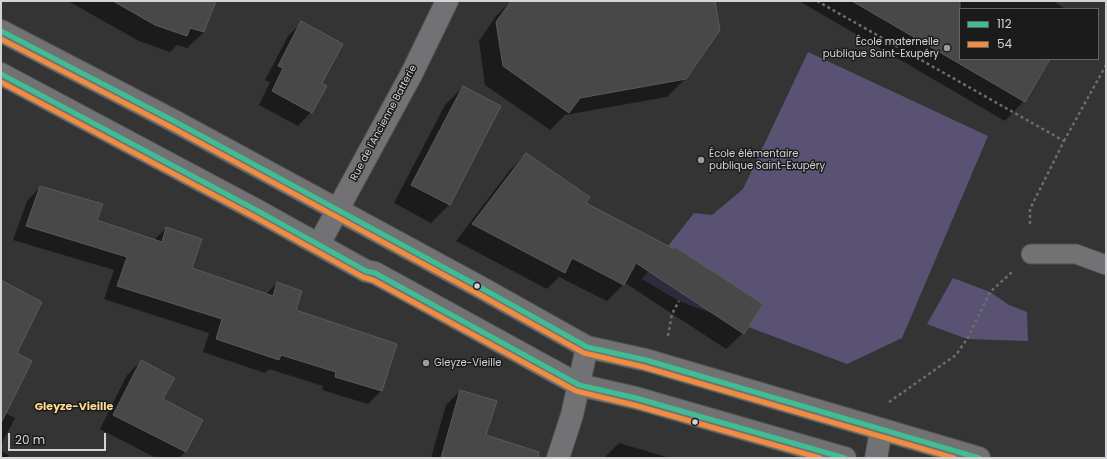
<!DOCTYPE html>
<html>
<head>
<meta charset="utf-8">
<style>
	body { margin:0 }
	#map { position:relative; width:1107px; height:459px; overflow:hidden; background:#343435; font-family:Poppins,sans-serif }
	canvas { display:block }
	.frame { position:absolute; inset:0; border:2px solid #d4d3d5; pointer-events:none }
	.legend { position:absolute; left:959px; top:8px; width:140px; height:52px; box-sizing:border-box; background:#1b1b1c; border:1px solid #656566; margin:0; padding:5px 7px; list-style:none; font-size:12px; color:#d4d3d5 }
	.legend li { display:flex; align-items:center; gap:8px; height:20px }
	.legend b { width:20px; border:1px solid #656566 }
	.scale { position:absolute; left:8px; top:433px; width:98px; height:18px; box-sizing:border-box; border:2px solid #d4d3d5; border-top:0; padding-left:5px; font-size:12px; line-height:14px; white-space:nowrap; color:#d4d3d5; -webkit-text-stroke:3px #1b1b1c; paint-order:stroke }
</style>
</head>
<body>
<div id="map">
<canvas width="1107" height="459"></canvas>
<div class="frame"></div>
<ul class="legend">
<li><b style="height:5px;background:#40be93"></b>112</li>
<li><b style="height:5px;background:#f08c3f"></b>54</li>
</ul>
<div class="scale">20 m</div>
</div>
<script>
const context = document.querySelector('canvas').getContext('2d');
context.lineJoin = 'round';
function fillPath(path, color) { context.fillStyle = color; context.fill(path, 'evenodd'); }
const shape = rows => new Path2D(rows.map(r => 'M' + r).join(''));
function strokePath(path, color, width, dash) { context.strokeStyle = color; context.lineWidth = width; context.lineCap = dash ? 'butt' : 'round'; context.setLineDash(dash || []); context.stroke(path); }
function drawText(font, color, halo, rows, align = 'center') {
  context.font = font + ' Poppins,sans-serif'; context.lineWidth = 3; context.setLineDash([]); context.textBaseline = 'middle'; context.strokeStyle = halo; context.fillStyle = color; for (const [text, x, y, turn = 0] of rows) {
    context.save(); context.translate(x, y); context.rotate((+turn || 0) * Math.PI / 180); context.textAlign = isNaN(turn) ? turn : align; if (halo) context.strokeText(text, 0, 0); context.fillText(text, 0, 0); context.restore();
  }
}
const green = shape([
	[808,52,988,136,902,338,847,364,679,301,642,279,694,213,712,215,743,189],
	[953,278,990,292,1009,305,1027,312,1028,341,967,339,927,324]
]);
const shadow = shape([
	[68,1,216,1,204,32,187,48,177,45,170,52,139,41],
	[511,1,714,1,686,78,667,97,565,115,550,130,485,85,479,41,496,16],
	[799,1,1053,1,1066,9,960,9,960,59,1049,59,1024,101,1005,121],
	[301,23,320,84,311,112,298,126,259,105,270,82,265,80,288,36],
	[463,87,500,106,449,205,431,223,394,203,445,105],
	[526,154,585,204,743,333,726,349,625,283,607,301,559,277,547,289,456,241,509,171],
	[40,187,96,220,154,240,166,228,191,269,266,294,277,283,294,311,381,391,368,404,322,390,323,386,269,369,265,373,203,352,209,333,104,299,114,270,13,240,27,201],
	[1,289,16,353,5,413,15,418,1,445],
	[141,361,162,400,202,420,185,452,179,458,156,458,100,429,127,375],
	[460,391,484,436,504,458,431,458,446,405],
	[619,443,670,458,604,458],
	[1,451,9,455,8,458,1,458]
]);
const building = shape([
	[113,1,216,1,204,32,190,28,187,36,155,25,113,1],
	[511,1,715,1,720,30,686,79,580,98,569,113,503,66,496,22,511,1],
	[852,1,960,1,960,59,1050,59,1025,102,852,1],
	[301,21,343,44,322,83,327,86,312,113,272,91,283,68,278,66,301,21],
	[463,86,501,106,450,205,411,185,463,86],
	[526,153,590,197,586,203,674,249,675,247,763,304,744,334,636,263,624,285,572,258,565,273,472,224,526,153],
	[40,186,103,204,97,220,162,242,166,227,202,239,192,268,273,296,277,282,302,291,296,310,397,344,382,391,335,377,336,372,281,355,279,360,216,339,222,319,117,286,127,257,26,226,40,186],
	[1,280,42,302,17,353,32,361,1,423,1,280],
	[141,360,175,378,163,399,203,420,186,452,113,415,141,360],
	[460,390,497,401,486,435,539,452,538,458,441,458,460,390]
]);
const path = shape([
	[817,1,1064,141,1030,209,1030,227],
	[1064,141,1106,65],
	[668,336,672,314,679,301],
	[889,402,956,355,967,339,990,292,1012,272]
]);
const service = shape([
	[1031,254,1076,254,1106,265]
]);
const minor = shape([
	[1,31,174,121,478,286,587,347,646,360,979,458],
	[1,74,258,211,366,271,375,273,579,385,636,398,845,458],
	[319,244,412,73,447,1],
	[558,458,572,415,587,347],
	[876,458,881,430]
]);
const bus1 = shape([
	[1,31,174,121,478,286,587,347,646,360,979,458],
	[1,74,258,211,366,271,375,273,579,385,636,398,845,458]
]);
const bus2 = shape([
	[1,39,171,127,475,292,584,353,644,367,954,458],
	[1,82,255,217,363,277,373,280,576,391,634,405,820,458]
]);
const markers = [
	[947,48,4,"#9c9b9d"],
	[701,160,4,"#9c9b9d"],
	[477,286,3.5,"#d4d3d5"],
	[426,363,4,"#9c9b9d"],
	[695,422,3.5,"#d4d3d5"]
];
const poiNames = [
	["École maternelle",939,42,"right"],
	["publique Saint-Exupéry",939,54,"right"],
	["École élémentaire",709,154],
	["publique Saint-Exupéry",709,166],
	["Gleyze-Vieille",434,363]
];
const streetNames = [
	["Rue de l'Ancienne Batterie",384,123,-62]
];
const neighbourhoodNames = [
	["Gleyze-Vieille",74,407]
];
fillPath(green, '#595272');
fillPath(shadow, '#0007');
fillPath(building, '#484849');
strokePath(building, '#5a5a5c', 1);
strokePath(service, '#505051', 21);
strokePath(minor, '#505051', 24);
strokePath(path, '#6d6c6e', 2.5, [3, 3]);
strokePath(service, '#727173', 19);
strokePath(minor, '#727173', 22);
strokePath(bus1, '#40be93', 5);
strokePath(bus2, '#f08c3f', 5);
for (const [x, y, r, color] of markers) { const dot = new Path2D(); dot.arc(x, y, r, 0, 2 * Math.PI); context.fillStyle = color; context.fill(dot); strokePath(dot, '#1b1b1c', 1.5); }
drawText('10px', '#d4d3d5', '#1b1b1c', poiNames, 'left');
drawText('10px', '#d4d3d5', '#1b1b1c', streetNames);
drawText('bold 11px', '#feda91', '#1b1b1c', neighbourhoodNames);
</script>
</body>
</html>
